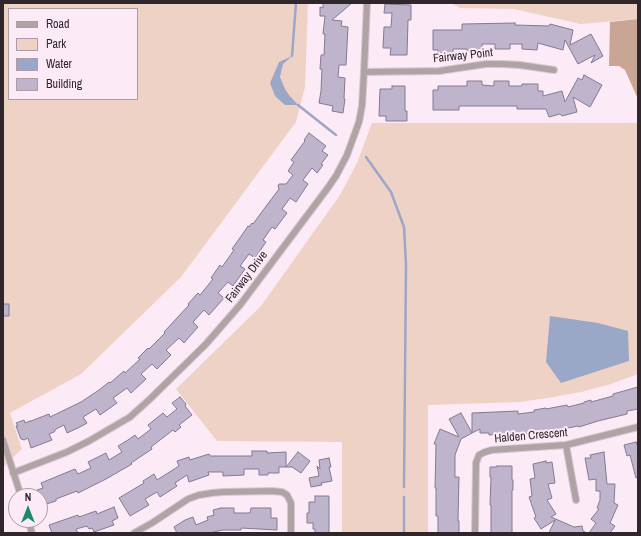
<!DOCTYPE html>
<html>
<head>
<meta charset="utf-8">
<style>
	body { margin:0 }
	#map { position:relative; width:641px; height:536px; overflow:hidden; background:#fdeaf7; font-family:"Archivo Narrow",sans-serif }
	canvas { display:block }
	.frame { position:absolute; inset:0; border:4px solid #30272d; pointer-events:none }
	.legend { position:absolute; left:8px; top:8px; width:130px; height:92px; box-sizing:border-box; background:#fdeaf7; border:1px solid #ab9ca6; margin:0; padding:5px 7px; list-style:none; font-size:12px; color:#30272d }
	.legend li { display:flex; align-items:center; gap:8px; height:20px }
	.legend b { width:20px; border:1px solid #ab9ca6 }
	.north { position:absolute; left:8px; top:488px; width:40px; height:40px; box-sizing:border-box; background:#fdeaf7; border:1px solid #ab9ca6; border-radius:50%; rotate:0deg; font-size:11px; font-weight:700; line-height:16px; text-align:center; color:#30272d }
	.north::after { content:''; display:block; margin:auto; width:14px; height:18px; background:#1a8b6a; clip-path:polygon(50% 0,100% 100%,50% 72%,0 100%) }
</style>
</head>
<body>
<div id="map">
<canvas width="641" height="536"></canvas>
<div class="frame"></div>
<ul class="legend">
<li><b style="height:5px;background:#b0a3a4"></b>Road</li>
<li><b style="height:11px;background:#efd2c6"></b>Park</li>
<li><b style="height:11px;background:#9ba7c7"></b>Water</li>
<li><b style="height:11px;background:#beb5cc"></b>Building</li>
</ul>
<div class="north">N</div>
</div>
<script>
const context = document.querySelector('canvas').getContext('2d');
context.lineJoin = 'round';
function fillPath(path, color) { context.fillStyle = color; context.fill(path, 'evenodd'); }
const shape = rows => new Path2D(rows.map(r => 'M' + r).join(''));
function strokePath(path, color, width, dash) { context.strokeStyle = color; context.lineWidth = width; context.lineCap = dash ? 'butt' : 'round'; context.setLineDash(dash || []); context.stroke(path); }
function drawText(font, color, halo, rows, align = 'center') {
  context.font = font + ' "Archivo Narrow",sans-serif'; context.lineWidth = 4; context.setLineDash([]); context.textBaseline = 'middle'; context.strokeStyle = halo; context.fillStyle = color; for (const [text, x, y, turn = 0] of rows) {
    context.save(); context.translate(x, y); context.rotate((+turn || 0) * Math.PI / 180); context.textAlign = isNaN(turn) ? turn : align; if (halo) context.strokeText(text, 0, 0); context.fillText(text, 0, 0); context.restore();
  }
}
const green = shape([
	[3,3,308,3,305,87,296,122,181,277,81,374,10,413,22,449,3,467],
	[9,9,137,9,137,99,9,99],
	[451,3,638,3,638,19,581,24,514,9,460,8],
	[372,123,638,123,638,374,608,385,581,392,554,397,520,402,428,405,428,533,342,533,342,442,217,441,176,389,261,306,340,195,357,163]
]);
const forest = shape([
	[638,19,638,99,625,70,619,66,609,66,610,22]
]);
const water = shape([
	[292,56,283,64,280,77,285,89,289,95,298,105,285,105,275,96,270,83,279,62],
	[550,316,598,323,628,331,629,361,561,383,546,362]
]);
const stream = shape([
	[292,56,296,3],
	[298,105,336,135],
	[366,157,391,192,404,227,406,264,404,487],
	[404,533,404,497]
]);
const building = shape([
	[323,3,352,3,332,20,342,21,341,26,348,27,346,65,339,65,338,77,345,78,344,99,345,99,343,113,332,111,333,106,319,103,321,91,322,69,320,69,321,55,324,55,325,34,323,34,325,16,320,16,320,7,323,8,323,3],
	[385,4,411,5,411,20,408,20,407,55,390,55,391,48,383,48,384,27,391,27,392,13,384,13,385,4],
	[515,23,515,25,549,26,550,24,573,30,570,45,591,34,603,56,591,63,595,55,578,64,565,40,563,50,538,43,537,50,522,49,522,44,510,44,510,49,495,49,495,44,482,44,482,51,467,51,467,49,453,49,453,54,438,54,438,50,433,50,433,30,462,30,462,24,515,23],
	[584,75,602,85,590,107,573,97,577,112,562,116,560,114,549,117,546,109,517,109,517,106,459,106,459,110,433,110,433,90,438,90,438,86,467,86,467,81,482,81,482,85,494,86,494,81,509,81,509,86,522,86,522,84,538,84,538,91,543,91,543,96,562,91,565,102,578,78,582,80,584,75],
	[392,86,405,86,405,111,407,111,407,121,386,121,386,116,379,116,380,89,392,89,392,86],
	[309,133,326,146,322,151,328,155,321,164,323,165,317,173,312,168,303,180,308,184,296,202,290,198,282,209,287,213,275,229,272,227,263,240,266,242,255,258,249,254,240,266,245,269,233,286,228,282,218,293,224,298,209,315,204,310,193,322,198,327,190,336,184,343,179,338,166,350,171,355,157,369,152,364,141,374,146,379,131,393,127,388,113,398,117,403,100,415,96,409,83,417,87,423,80,427,67,433,64,425,56,429,54,432,49,434,52,440,31,448,28,438,24,440,21,439,16,426,18,426,16,423,24,420,25,423,30,421,31,421,49,414,50,417,81,402,99,390,109,382,110,383,124,371,125,373,140,359,138,358,148,348,149,349,165,333,164,332,189,305,188,304,198,293,200,295,213,279,211,278,220,265,222,267,234,250,232,249,244,232,248,226,249,227,252,223,253,224,264,209,279,189,278,186,279,184,286,184,293,175,288,171,294,162,291,160,305,141,304,140,309,133],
	[3,304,9,304,9,316,3,316,3,304],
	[638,387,638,409,627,411,627,414,598,421,579,427,578,426,558,430,522,434,499,434,489,435,489,433,480,433,480,429,472,433,472,413,518,411,518,414,534,412,534,410,546,408,546,409,567,405,568,407,584,403,584,402,591,400,591,402,613,396,613,394,638,387],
	[180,397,186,404,185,406,192,415,179,425,181,427,175,432,173,430,151,447,152,449,131,463,132,464,106,479,78,493,77,491,56,499,56,501,43,505,37,490,43,488,41,483,75,469,78,474,91,468,88,462,106,453,109,460,122,452,118,446,128,440,135,435,138,439,151,429,148,425,163,413,167,417,177,409,172,403,180,397],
	[461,413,472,433,461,439,455,455,455,477,459,477,458,521,459,521,459,531,458,533,438,533,438,516,436,516,436,488,435,488,436,444,434,444,440,429,459,437,449,419,461,413],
	[636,442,637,445,638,444,638,477,636,478,630,455,627,456,624,445,636,442],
	[252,451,267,451,267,453,286,452,286,467,279,467,279,473,268,473,268,475,259,475,259,469,244,469,244,475,223,476,223,472,208,472,209,475,189,482,187,475,175,483,177,486,160,497,157,492,145,499,149,505,130,516,119,498,144,483,143,481,154,474,157,480,179,466,177,461,189,457,190,460,209,454,210,456,252,456,252,451],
	[298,452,310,461,301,473,292,467,286,467,298,452],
	[604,452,607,484,615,484,614,503,618,505,610,523,615,526,610,533,589,533,596,523,591,519,599,509,597,508,600,500,600,491,596,491,596,479,589,480,585,458,591,458,590,455,604,452],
	[329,458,331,467,329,467,332,481,321,483,322,485,311,487,309,478,319,476,317,466,320,469,319,460,329,458],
	[546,461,546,463,552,462,555,483,548,484,552,498,547,500,556,514,551,517,574,527,582,526,583,531,587,533,549,533,555,520,541,529,534,518,536,517,529,497,532,496,530,479,535,478,533,464,546,461],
	[497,466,512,466,512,480,513,480,513,490,512,490,512,533,491,533,491,505,490,505,491,477,490,477,490,467,497,467,497,466],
	[315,496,329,496,329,533,315,533,315,529,313,529,313,523,307,523,307,513,309,513,309,502,315,502,315,496],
	[114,507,118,518,112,521,114,525,94,532,92,528,89,529,87,526,76,529,78,533,52,533,49,525,78,515,79,517,96,511,97,514,114,507],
	[221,508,234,508,234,513,250,513,251,508,271,508,271,518,277,518,277,530,241,528,241,530,223,530,209,533,177,533,174,527,185,520,193,517,196,525,208,520,207,517,214,515,213,510,221,508]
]);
const minor = shape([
	[364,72,439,71,486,64,503,64,520,65,554,70],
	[3,440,21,496],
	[566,445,576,500],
	[13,473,67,452,89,441,130,417,150,399,206,344,240,305,327,189,336,176,347,155,359,122,362,106,364,72,367,3],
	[28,520,32,533],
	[134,533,152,523,188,499,199,495,212,493,223,492,272,491,282,492,287,495,291,503,291,533],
	[475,533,476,463,479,455,485,452,492,450,566,445,638,427]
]);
const streetNames = [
	["Fairway Point",463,56,-6],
	["Fairway Drive",247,277,-53],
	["Halden Crescent",531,436,-5]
];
fillPath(green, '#efd2c6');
fillPath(forest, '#c9a595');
fillPath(water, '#9ba7c7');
strokePath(stream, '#9ba7c7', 2.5);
fillPath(building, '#beb5cc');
strokePath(building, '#837a90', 1);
strokePath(minor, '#d8c7d3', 8);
strokePath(minor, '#b0a3a4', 6);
drawText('12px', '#30272d', '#fdeaf7', streetNames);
</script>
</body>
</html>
